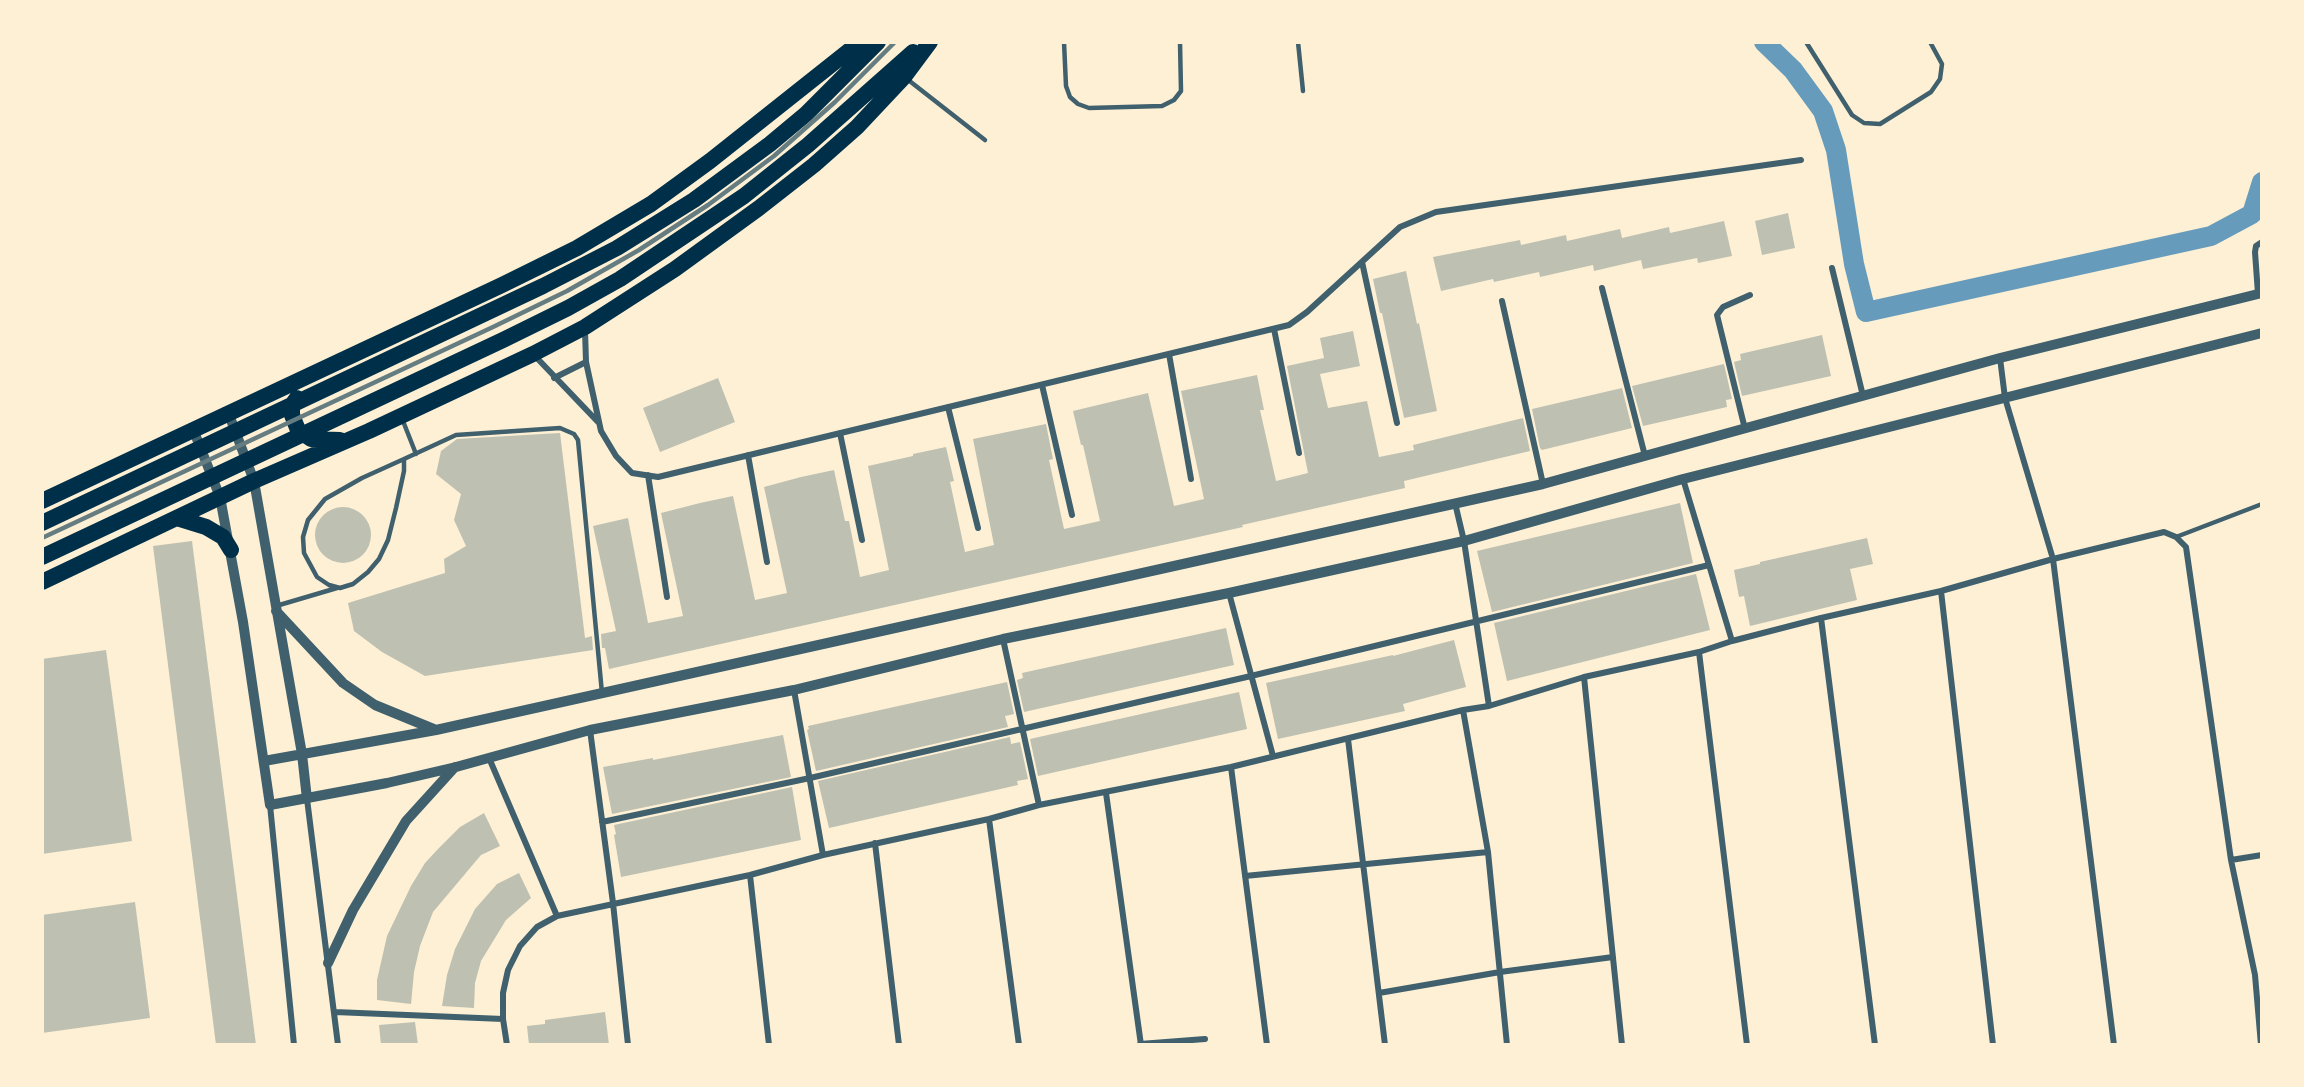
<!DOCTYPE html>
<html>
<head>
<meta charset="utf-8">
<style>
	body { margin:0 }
	#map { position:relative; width:2304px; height:1087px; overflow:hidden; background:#fdf0d5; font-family:Roboto,sans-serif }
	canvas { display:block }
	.frame { position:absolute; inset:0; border:44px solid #fdf0d5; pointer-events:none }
</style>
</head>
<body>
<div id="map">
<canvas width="2304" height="1087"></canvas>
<div class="frame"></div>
</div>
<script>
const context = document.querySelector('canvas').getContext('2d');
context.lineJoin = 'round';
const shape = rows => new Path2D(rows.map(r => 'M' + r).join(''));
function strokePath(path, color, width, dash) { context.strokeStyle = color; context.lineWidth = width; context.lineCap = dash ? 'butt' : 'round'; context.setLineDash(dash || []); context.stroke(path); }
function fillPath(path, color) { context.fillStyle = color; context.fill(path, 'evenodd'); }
const canal = shape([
	[1764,42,1793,70,1823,111,1836,150,1854,264,1866,312,2211,236,2252,214,2262,182]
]);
const building = shape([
	[1788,213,1795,248,1762,255,1755,221],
	[1724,221,1732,256,1698,263,1697,258,1643,269,1641,260,1594,271,1593,265,1540,277,1539,272,1494,282,1493,279,1441,291,1433,257,1520,240,1521,245,1566,235,1567,241,1620,229,1622,238,1669,227,1670,233],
	[1406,271,1417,324,1419,323,1437,411,1404,418,1382,313,1380,313,1373,279],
	[1353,331,1360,366,1320,374,1328,408,1367,401,1379,457,1414,450,1413,445,1523,418,1530,451,1404,481,1405,488,1242,525,1243,527,609,669,605,648,602,648,601,634,616,631,593,526,628,518,648,623,683,616,661,513,700,503,733,496,755,600,787,593,764,487,801,477,834,470,845,521,849,521,860,577,889,570,868,466,913,456,913,454,946,447,954,481,950,482,965,552,994,545,973,439,1046,424,1053,459,1049,460,1064,529,1100,521,1083,445,1081,445,1073,411,1148,393,1174,506,1204,499,1181,391,1257,375,1264,410,1260,410,1276,481,1308,473,1287,366,1324,358,1320,338],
	[1822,335,1831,376,1742,396,1734,362,1741,360,1740,354],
	[1724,364,1732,399,1726,400,1727,407,1643,426,1632,386],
	[718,378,735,422,660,452,643,408],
	[1622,388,1632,428,1542,450,1540,448,1532,409],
	[560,433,585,638,592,636,593,650,425,676,382,652,354,631,348,603,445,573,444,559,466,546,454,520,461,494,436,474,441,451,457,439],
	[1680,503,1693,563,1492,612,1477,551],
	'315 535a28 28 0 1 1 56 0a28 28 0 1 1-56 0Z',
	[1867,538,1873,564,1850,569,1857,600,1750,626,1744,596,1739,597,1734,570,1760,564,1760,562],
	[192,541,256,1045,216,1045,153,546],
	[1696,574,1710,630,1507,681,1494,623],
	[1226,628,1234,665,1024,712,1017,680,1023,678,1022,673],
	[1454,640,1466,687,1403,704,1405,711,1278,739,1266,683,1393,655,1393,656],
	[106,650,132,841,42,854,42,659],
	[1007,682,1014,714,1005,716,1008,727,816,771,807,730,809,729,808,726],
	[1239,692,1247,729,1038,776,1030,739],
	[783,735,791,777,612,814,603,767,653,758,653,760],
	[1010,737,1011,744,1020,742,1028,779,1017,781,1018,785,829,828,818,781],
	[792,787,801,840,621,877,614,835,616,834,614,825],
	[484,813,500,846,481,855,433,912,420,946,414,972,411,1004,377,1000,377,980,387,936,411,886,425,863,438,849,460,827],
	[519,873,531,898,506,920,481,961,475,983,474,1008,442,1006,447,975,455,949,475,909,497,884],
	[135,902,150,1018,42,1033,42,915],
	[605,1012,609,1045,529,1045,527,1026,545,1024,545,1020],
	[415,1022,418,1045,381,1045,379,1025]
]);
const service = shape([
	[1064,42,1066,86,1070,97,1078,104,1089,108,1162,106,1174,100,1181,91,1180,42],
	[1298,42,1303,91],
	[1806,42,1852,115,1864,123,1880,124,1931,92,1940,79,1942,64,1930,42],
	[907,79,985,140],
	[403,421,416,454],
	[404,459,456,435,560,428,574,434,578,440,602,693],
	[404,459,404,471,396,508,388,540,379,559,368,572,353,584,340,588,329,585,317,577,304,553,303,537,308,520,325,499,362,478,404,459],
	[2176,537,2262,504],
	[276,606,337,588]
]);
const minor = shape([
	[1362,262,1397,423],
	[1832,268,1863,396],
	[1602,288,1645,456],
	[2258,294,2255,252,2256,246,2262,242],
	[1502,301,1543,484],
	[1274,329,1299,453],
	[585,330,586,362,601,431,616,456,632,473,658,477,1289,325,1307,312,1400,227,1436,212,1801,160],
	[1169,354,1191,479],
	[535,356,598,422],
	[2000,358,2005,398,2053,559,2114,1045],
	[554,378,586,362],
	[1042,385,1072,515],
	[948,407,978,528],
	[1745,429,1717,315,1723,307,1750,295],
	[840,433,862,540],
	[748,455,767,562],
	[648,475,667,597],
	[1683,479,1732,641],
	[1455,503,1464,541,1489,706],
	[1941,591,1993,1045],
	[1229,593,1273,756],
	[1821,618,1875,1045],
	[1003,639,1039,805],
	[1699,652,1747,1045],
	[1584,677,1622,1045],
	[794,690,823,855],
	[1463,710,1488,852,1507,1045],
	[590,730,613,903,628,1045],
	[1348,739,1385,1045],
	[489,758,557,916],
	[1231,767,1267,1045],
	[1106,793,1141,1045],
	[307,799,338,1045],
	[270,805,294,1045],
	[989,819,1019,1045],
	[602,822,810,778,1251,676,1709,565],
	[875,843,899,1045],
	[2231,860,2262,855],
	[750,875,769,1045],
	[1245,876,1488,852],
	[1379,993,1500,972,1613,957],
	[335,1012,503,1019],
	[1140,1044,1205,1039],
	[507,1045,503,1019,503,993,508,970,520,946,537,927,557,916,750,875,823,855,989,819,1039,805,1231,767,1463,710,1489,706,1584,677,1699,652,1732,641,1821,618,1941,591,2053,559,2164,532,2176,537,2186,547,2231,860,2255,975,2261,1045]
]);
const tertiary = shape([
	[228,412,254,481,302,754,307,799],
	[193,429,220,497,243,622,270,805,387,783,456,767,590,730,794,690,1003,639,1229,593,1464,541,1683,479,2262,333],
	[276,611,343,683,375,705,436,730],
	[264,761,436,730,1543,484,2000,358,2262,293],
	[328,963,353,910,406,821,455,767]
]);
const trunk = shape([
	[297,398,292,405,292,415,298,430,311,439,340,440],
	[42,501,502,285,577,248,651,204,710,161,860,42],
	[177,518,206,527,223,537,231,550],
	[42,523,543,286,617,248,694,200,770,144,806,114,878,42],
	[42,557,503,340,568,308,620,279,744,196,808,145,913,52],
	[42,582,254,481,369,431,533,354,585,327,675,269,759,208,814,165,857,127,904,77,930,42]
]);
const rail = shape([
	[42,538,493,327,567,291,639,250,708,205,774,156,835,102,895,42]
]);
strokePath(canal, '#669bbc', 20);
fillPath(building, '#bec0b2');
strokePath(service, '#3f606c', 4.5);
strokePath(minor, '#3f606c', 6);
strokePath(tertiary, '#3f606c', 10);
strokePath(trunk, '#003049', 16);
strokePath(rail, '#657d81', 4.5);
</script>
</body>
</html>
